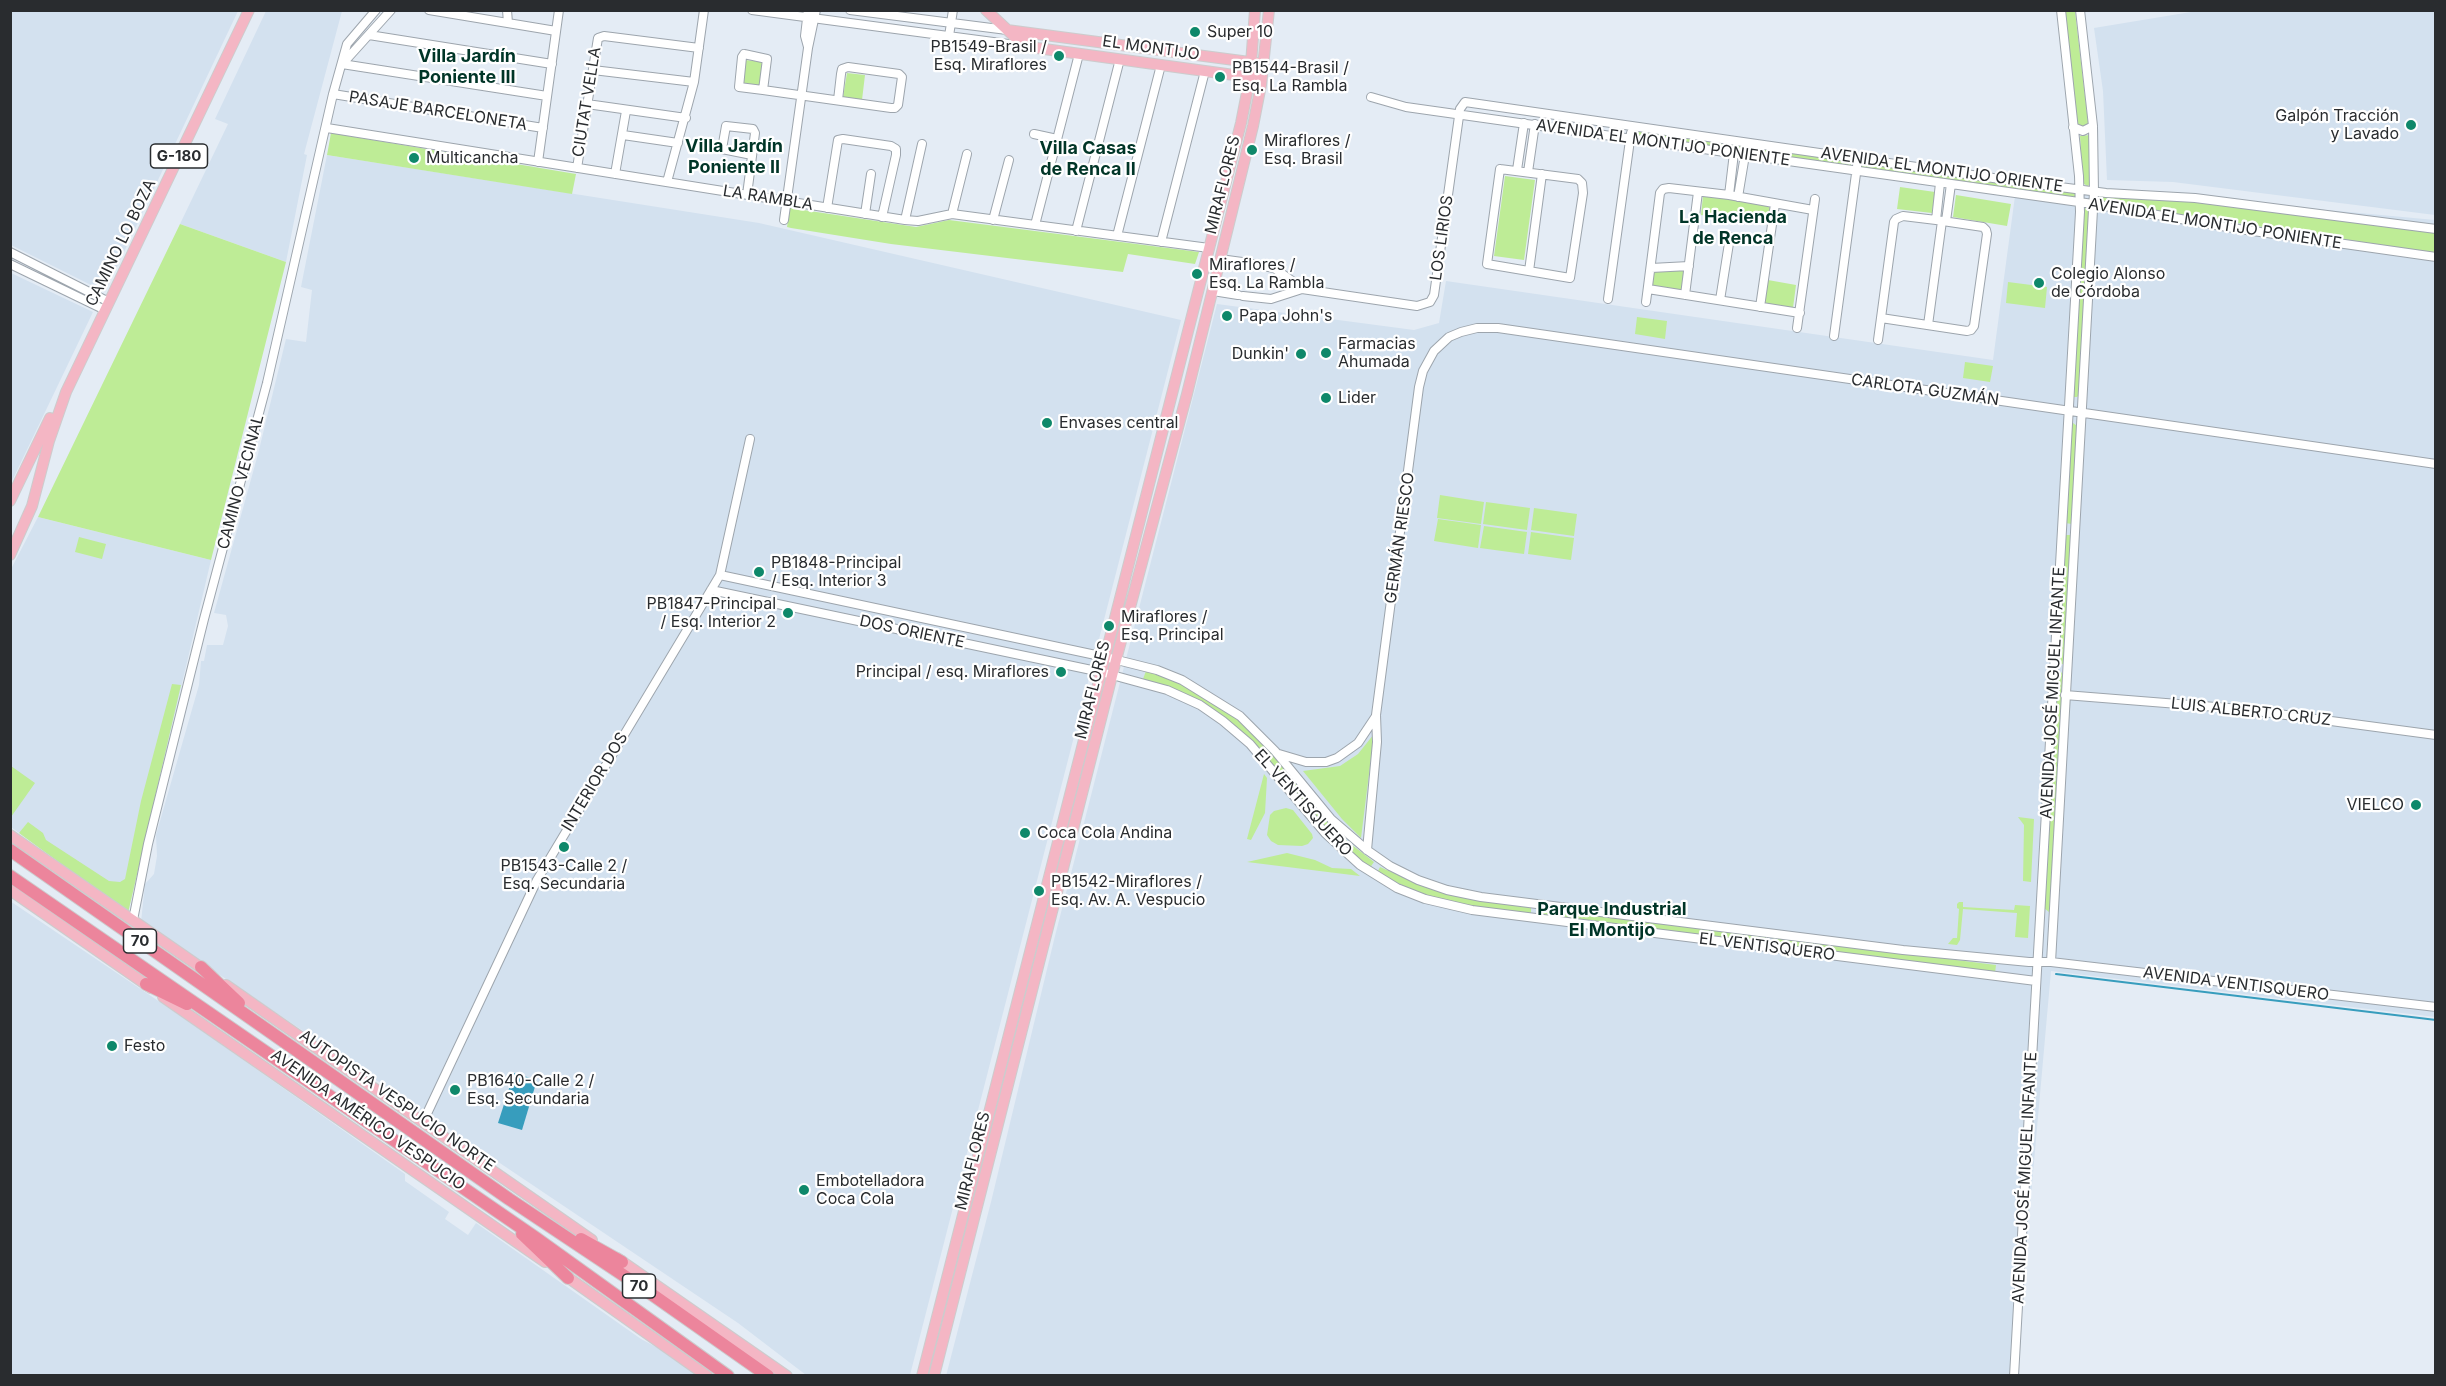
<!DOCTYPE html>
<html>
<head>
<meta charset="utf-8">
<style>
	body { margin:0 }
	#map { position:relative; width:2446px; height:1386px; overflow:hidden; background:#e4ecf5; font-family:Inter,sans-serif }
	canvas { display:block }
	.frame { position:absolute; inset:0; border:12px solid #292c2f; pointer-events:none }
</style>
</head>
<body>
<div id="map">
<canvas width="2446" height="1386"></canvas>
<div class="frame"></div>
</div>
<script>
const context = document.querySelector('canvas').getContext('2d');
context.lineJoin = 'round';
function fillPath(path, color) { context.fillStyle = color; context.fill(path, 'evenodd'); }
const shape = rows => new Path2D(rows.map(r => 'M' + r).join(''));
function strokePath(path, color, width, dash) { context.strokeStyle = color; context.lineWidth = width; context.lineCap = dash ? 'butt' : 'round'; context.setLineDash(dash || []); context.stroke(path); }
function drawText(font, color, halo, rows, align = 'center') {
  context.font = font + ' Inter,sans-serif'; context.lineWidth = 4.5; context.setLineDash([]); context.textBaseline = 'middle'; context.strokeStyle = halo; context.fillStyle = color; for (const [text, x, y, turn = 0] of rows) {
    context.save(); context.translate(x, y); context.rotate((+turn || 0) * Math.PI / 180); context.textAlign = isNaN(turn) ? turn : align; if (halo) context.strokeText(text, 0, 0); context.fillText(text, 0, 0); context.restore();
  }
}
const built = shape([
	[2203,10,2435,11,2435,215,2173,182,2107,180,2103,91,2094,28],
	[10,11,238,11,105,292,11,245],
	[266,11,342,11,304,154,307,155,286,262,180,224,228,124,215,119],
	[327,155,759,223,1181,320,910,1375,806,1375,738,1323,141,922,145,884,154,874,157,856,156,835,199,685,201,661,204,661,207,645,223,645,228,626,226,615,214,613,258,454,286,339,306,342,312,290,301,287],
	[2079,187,2435,220,2435,1017,2051,971,2015,1375,946,1376,991,1202,1055,936,1217,304,1414,330,1439,323,1446,281,1993,360,2015,196],
	[11,273,93,312,11,483],
	[38,517,211,560,128,913,11,827,10,571],
	[10,901,191,1023,405,1174,405,1181,449,1212,445,1219,468,1235,476,1223,641,1339,658,1348,697,1375,11,1375]
]);
const green = shape([
	[2064,11,2075,11,2088,122,2087,127,2077,126],
	[745,60,764,62,761,87,742,84],
	[847,73,865,75,862,100,843,97],
	[1637,130,1852,162,1850,166,1647,137,1637,135],
	[331,133,576,174,572,194,327,155],
	[2090,135,2090,185,2087,186,2083,183,2080,136],
	[1864,162,2074,192,2076,198,1861,168,1861,163],
	[1505,176,1535,180,1524,260,1494,256],
	[1900,187,1935,192,1932,213,1897,209],
	[1956,195,2011,204,2007,226,1953,217],
	[2099,195,2183,200,2435,232,2435,253,2098,202,2097,197],
	[1703,196,1770,205,1768,224,1701,215],
	[790,208,916,227,949,220,1199,252,1195,264,1128,254,1123,272,891,244,791,228,787,227],
	[2086,208,2090,212,2079,395,2077,397,2074,397,2083,211],
	[180,224,286,262,211,560,38,517],
	[1685,269,1683,291,1651,287,1654,270],
	[1768,280,1796,285,1793,308,1765,303],
	[2008,282,2047,287,2045,308,2006,303],
	[1637,317,1667,321,1665,339,1635,334],
	[1965,362,1993,366,1990,382,1963,378],
	[2073,423,2077,426,2072,524,2065,523,2071,426],
	[1440,495,1484,502,1481,524,1437,518],
	[1486,502,1530,508,1527,530,1483,524],
	[1534,508,1577,514,1574,536,1531,530],
	[1438,519,1481,525,1478,548,1434,541],
	[1484,526,1527,532,1524,554,1480,548],
	[1531,532,1574,538,1571,560,1528,554],
	[2065,535,2071,535,2064,664,2058,664],
	[79,537,106,544,102,559,75,552],
	[1146,671,1179,683,1201,695,1226,710,1253,733,1270,751,1323,818,1342,837,1374,862,1369,869,1318,822,1266,756,1249,739,1223,718,1143,679],
	[2061,672,2063,675,2051,909,2049,912,2044,908,2057,676],
	[172,684,181,685,128,913,19,833,28,822,43,833,46,840,109,881,120,882,125,879,141,801],
	[1374,734,1361,838,1342,819,1303,771,1340,766,1358,754],
	[11,766,35,783,11,817],
	[1264,774,1267,778,1265,813,1251,840,1247,839],
	[1286,808,1293,810,1312,834,1313,838,1308,844,1302,846,1278,845,1271,841,1267,835,1270,815,1274,811],
	[2018,817,2034,819,2031,882,2023,881,2024,825],
	[1287,853,1315,860,1332,868,1351,869,1360,876,1247,862],
	[1380,867,1425,887,1469,898,1531,906,1531,914,1468,906,1423,895,1377,873],
	[1959,902,1963,902,1963,907,2014,910,2015,905,2030,906,2028,938,2015,937,2017,913,1963,909,1960,940,1957,945,1948,944,1953,938,1957,938,1959,909,1957,908,1957,904],
	[1537,908,1767,937,1766,945,1536,915],
	[1773,937,1996,965,1995,973,1772,945]
]);
const water = shape([
	[514,1073,537,1080,522,1130,498,1123]
]);
const stream = shape([
	[2056,974,2436,1020]
]);
const minor = shape([
	[429,10,556,31],
	[507,10,508,23],
	[752,10,1031,47],
	[850,10,1007,30],
	[369,35,552,64],
	[949,36,953,10],
	[808,47,805,36,808,10],
	[744,54,767,59,763,90,739,87,742,57,744,54],
	[345,61,391,10],
	[342,64,547,96],
	[593,70,694,82],
	[763,90,891,108,895,108,898,105,902,77,899,74,848,67,842,69,841,74,838,100],
	[333,94,543,128],
	[1371,97,1406,107,2093,204,2239,229,2436,257],
	[587,104,686,118],
	[2073,127,2083,131,2093,126],
	[327,128,905,220,918,221,952,214,1209,248],
	[1034,134,1057,139],
	[623,135,678,143],
	[538,162,559,10],
	[577,168,598,38,604,36,699,48],
	[1500,169,1578,179,1582,183,1583,193,1570,278,1487,264,1500,169],
	[1517,170,1524,123],
	[1528,172,1535,124],
	[615,174,626,111],
	[667,182,694,82,704,10],
	[747,195,755,133,753,129,726,126,722,149,752,155],
	[1729,195,1734,153],
	[1738,197,1745,155],
	[827,208,838,140,843,139,891,146,896,149,896,155,882,217],
	[865,214,871,174],
	[952,214,967,154],
	[784,220,808,48,816,10],
	[905,220,922,144],
	[993,220,1009,160],
	[1936,220,1940,183],
	[1946,221,1951,184],
	[1035,225,1079,54],
	[1076,231,1120,59],
	[1117,236,1161,65],
	[1161,242,1205,71],
	[10,252,109,302],
	[1220,259,1242,262],
	[1247,263,1274,268,1302,288],
	[10,264,105,310],
	[1651,268,1689,266],
	[1529,271,1542,174],
	[1648,289,1800,313],
	[1213,291,1238,295],
	[1685,295,1698,192],
	[1243,296,1271,299,1302,289,1417,306,1430,302,1434,295,1460,109,1465,102,2014,181,2106,193,2195,198,2436,229],
	[1608,299,1631,133],
	[1720,300,1730,237],
	[1646,302,1660,193,1663,189,1669,188,1729,195,1813,210],
	[1760,307,1775,204],
	[1928,325,1942,221],
	[1797,328,1815,199],
	[1834,336,1858,159],
	[1878,340,1894,222,1896,219,1903,216,1936,220,1983,227,1986,230,1987,234,1974,326,1971,330,1967,331,1881,318],
	[720,575,1105,657,1157,670,1182,680,1240,716,1275,751,1331,819,1367,850,1390,866,1418,880,1447,890,1481,897,1903,950,2029,962,2051,962,2436,1007],
	[711,590,1101,672,1167,690,1200,705,1223,721,1250,744,1325,833,1360,865,1397,888,1425,899,1472,910,2036,981],
	[2065,695,2241,709,2436,735],
	[1279,754,1306,762,1326,762,1337,758,1358,743,1376,716],
	[1367,850,1377,742,1376,715,1419,387,1423,371,1434,351,1449,337,1461,332,1477,328,1498,328,2436,464],
	[133,920,148,844,204,619,267,383,333,94,347,44,376,10],
	[2051,962,2094,192,2093,126,2080,10],
	[423,1122,537,880,720,575,750,439],
	[2014,1376,2080,212,2079,176,2061,10]
]);
const major = shape([
	[986,10,1016,38,1037,48,1256,78],
	[1007,30,1257,63],
	[10,501,50,418],
	[10,555,32,506,49,441,66,392,249,10],
	[10,835,206,971],
	[10,890,151,988],
	[226,985,592,1240],
	[163,997,545,1262],
	[617,1258,787,1376],
	[563,1274,707,1376],
	[922,1376,1241,123,1250,77,1255,10],
	[934,1376,1116,660,1187,394,1253,126,1261,85,1269,10]
]);
const highway = shape([
	[10,850,509,1199,650,1293,768,1376],
	[10,876,536,1238,728,1376],
	[201,967,239,1003],
	[146,984,187,1004],
	[522,1234,568,1278],
	[581,1239,622,1262]
]);
const markers = [
	[1195,32,6,"#0e886a"],
	[1059,56,6,"#0e886a"],
	[1220,77,6,"#0e886a"],
	[2411,125,6,"#0e886a"],
	[1252,150,6,"#0e886a"],
	[414,158,6,"#0e886a"],
	[1197,274,6,"#0e886a"],
	[2039,283,6,"#0e886a"],
	[1227,316,6,"#0e886a"],
	[1326,353,6,"#0e886a"],
	[1301,354,6,"#0e886a"],
	[1326,398,6,"#0e886a"],
	[1047,423,6,"#0e886a"],
	[759,572,6,"#0e886a"],
	[788,613,6,"#0e886a"],
	[1109,626,6,"#0e886a"],
	[1061,672,6,"#0e886a"],
	[2416,805,6,"#0e886a"],
	[1025,833,6,"#0e886a"],
	[564,847,6,"#0e886a"],
	[1039,891,6,"#0e886a"],
	[112,1046,6,"#0e886a"],
	[455,1090,6,"#0e886a"],
	[804,1190,6,"#0e886a"]
];
const shields = [
	[179,156,57],
	[140,941,33],
	[639,1286,33]
];
const shieldNames = [
	["G-180",179,156],
	["70",140,941],
	["70",639,1286]
];
const poiNames = [
	["Super 10",1207,32],
	["PB1549-Brasil /",1047,47,"right"],
	["Esq. Miraflores",1047,65,"right"],
	["PB1544-Brasil /",1232,68],
	["Esq. La Rambla",1232,86],
	["Galpón Tracción",2399,116,"right"],
	["y Lavado",2399,134,"right"],
	["Miraflores /",1264,141],
	["Esq. Brasil",1264,159],
	["Multicancha",426,158],
	["Miraflores /",1209,265],
	["Esq. La Rambla",1209,283],
	["Colegio Alonso",2051,274],
	["de Córdoba",2051,292],
	["Papa John's",1239,316],
	["Farmacias",1338,344],
	["Ahumada",1338,362],
	["Dunkin'",1289,354,"right"],
	["Lider",1338,398],
	["Envases central",1059,423],
	["PB1848-Principal",771,563],
	["/ Esq. Interior 3",771,581],
	["PB1847-Principal",776,604,"right"],
	["/ Esq. Interior 2",776,622,"right"],
	["Miraflores /",1121,617],
	["Esq. Principal",1121,635],
	["Principal / esq. Miraflores",1049,672,"right"],
	["VIELCO",2404,805,"right"],
	["Coca Cola Andina",1037,833],
	["PB1543-Calle 2 /",564,866,"center"],
	["Esq. Secundaria",564,884,"center"],
	["PB1542-Miraflores /",1051,882],
	["Esq. Av. A. Vespucio",1051,900],
	["Festo",124,1046],
	["PB1640-Calle 2 /",467,1081],
	["Esq. Secundaria",467,1099],
	["Embotelladora",816,1181],
	["Coca Cola",816,1199]
];
const streetNames = [
	["EL MONTIJO",1151,48,8],
	["CIUTAT VELLA",587,102,-81],
	["PASAJE BARCELONETA",438,111,9],
	["AVENIDA EL MONTIJO PONIENTE",1663,143,8],
	["AVENIDA EL MONTIJO ORIENTE",1942,170,8],
	["MIRAFLORES",1223,185,-76],
	["LA RAMBLA",768,198,9],
	["AVENIDA EL MONTIJO PONIENTE",2215,224,9],
	["LOS LIRIOS",1442,238,-82],
	["CAMINO LO BOZA",121,243,-64],
	["CARLOTA GUZMÁN",1925,390,8],
	["CAMINO VECINAL",241,482,-75],
	["GERMÁN RIESCO",1400,538,-82],
	["DOS ORIENTE",912,632,12],
	["MIRAFLORES",1093,690,-76],
	["AVENIDA JOSÉ MIGUEL INFANTE",2053,693,-87],
	["LUIS ALBERTO CRUZ",2251,712,6],
	["INTERIOR DOS",595,782,-59],
	["EL VENTISQUERO",1303,803,48],
	["EL VENTISQUERO",1767,947,7],
	["AVENIDA VENTISQUERO",2236,984,7],
	["AUTOPISTA VESPUCIO NORTE",397,1101,35],
	["AVENIDA AMÉRICO VESPUCIO",368,1120,35],
	["MIRAFLORES",973,1161,-76],
	["AVENIDA JOSÉ MIGUEL INFANTE",2025,1178,-87]
];
const neighbourhoodNames = [
	["Villa Jardín",467,57],
	["Poniente III",467,78],
	["Villa Jardín",734,147],
	["Poniente II",734,168],
	["Villa Casas",1088,149],
	["de Renca II",1088,170],
	["La Hacienda",1733,218],
	["de Renca",1733,239],
	["Parque Industrial",1612,910],
	["El Montijo",1612,931]
];
fillPath(built, '#d3e1ef');
fillPath(green, '#beec96');
fillPath(water, '#379dbd');
strokePath(stream, '#379dbd', 2);
strokePath(minor, '#9da5ad', 10);
strokePath(major, '#cccccd', 12);
strokePath(highway, '#cccccd', 14);
strokePath(minor, '#fff', 8);
strokePath(major, '#f4b6c4', 10);
strokePath(highway, '#ec859c', 12);
for (const [x, y, r, color] of markers) { const dot = new Path2D(); dot.arc(x, y, r, 0, 2 * Math.PI); context.fillStyle = color; context.fill(dot); strokePath(dot, '#fff', 2); }
for (const [x, y, w] of shields) { const box = new Path2D(); box.roundRect(x - w / 2, y - 12, w, 24, 4.5); context.fillStyle = '#fff'; context.fill(box); strokePath(box, '#292c2f', 1.5); }
drawText('bold 15px', '#292c2f', null, shieldNames);
drawText('16px', '#292c2f', '#fff', poiNames, 'left');
drawText('16px', '#292c2f', '#fff', streetNames);
drawText('bold 18px', '#003527', '#fff', neighbourhoodNames);
</script>
</body>
</html>
